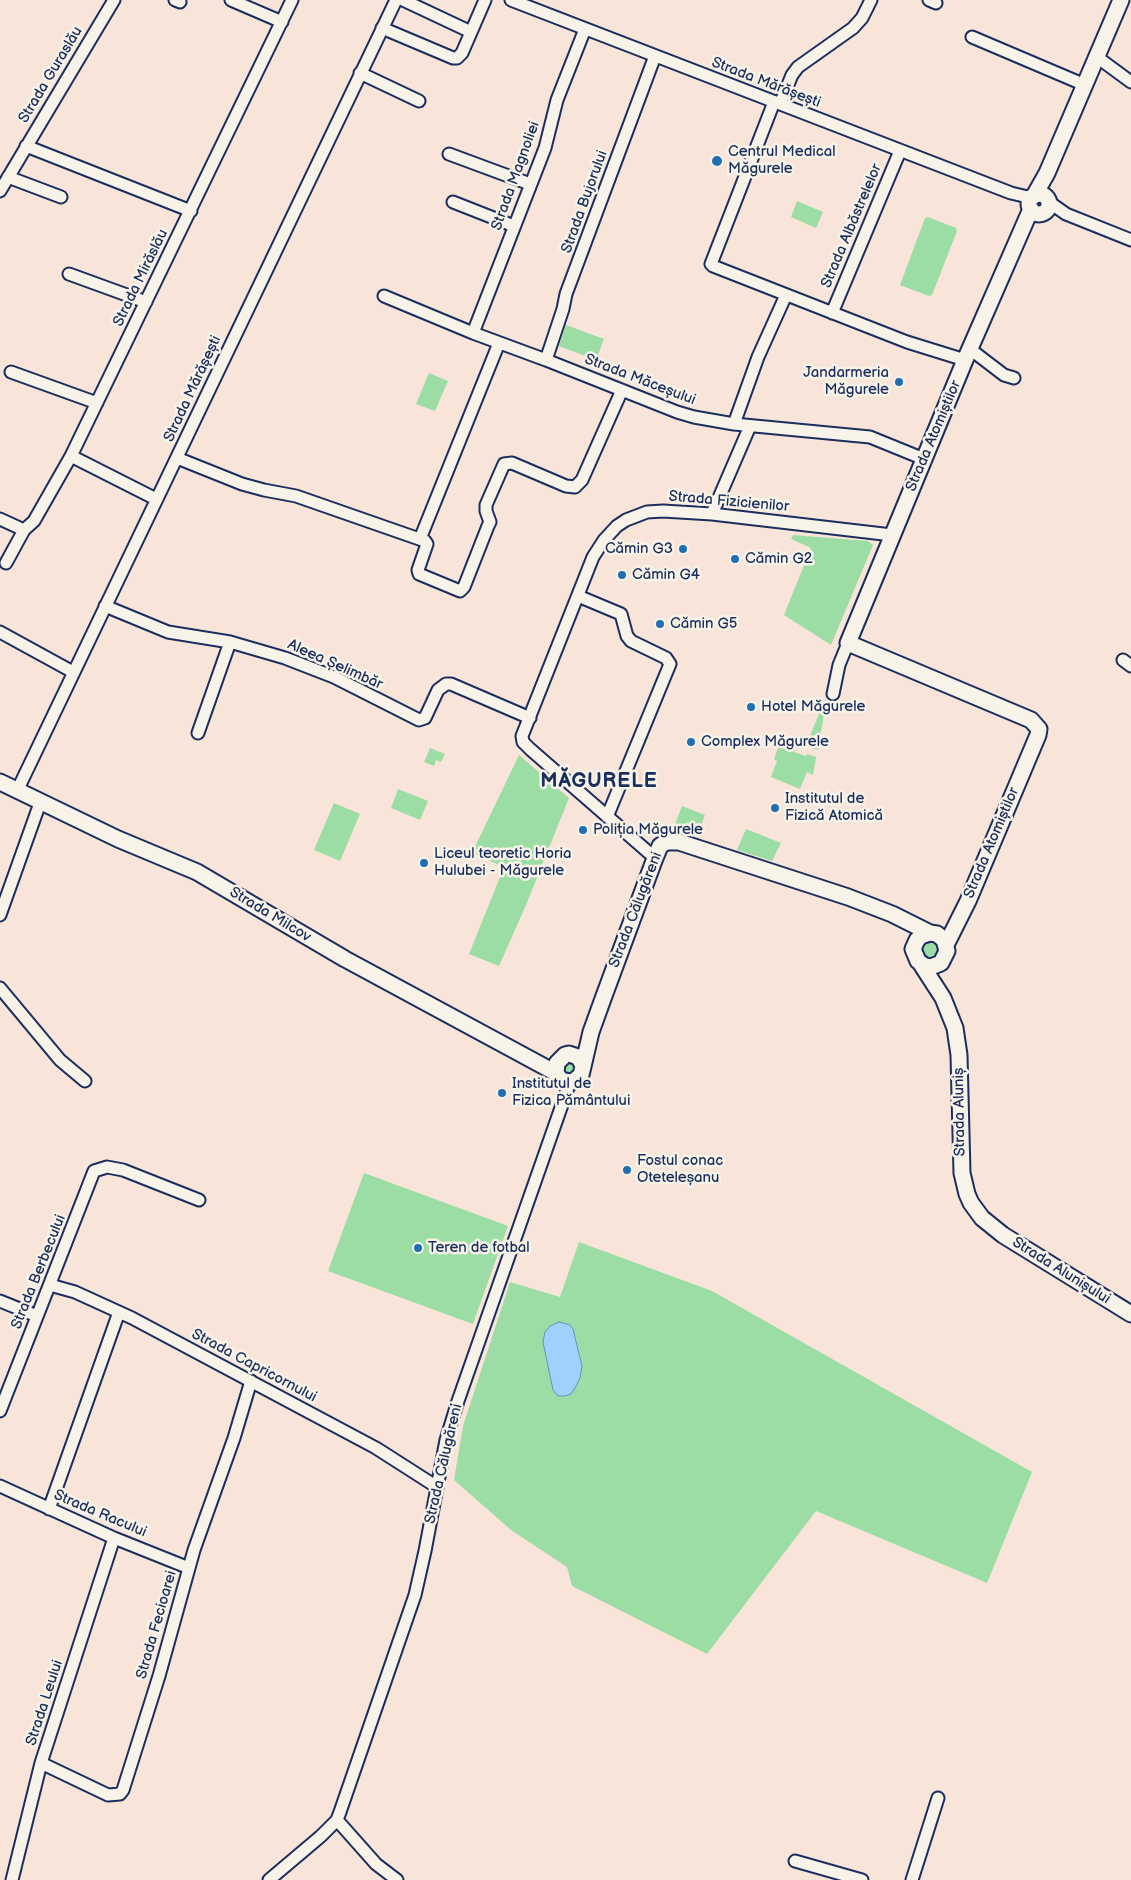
<!DOCTYPE html>
<html>
<head>
<meta charset="utf-8">
<style>
	body { margin:0 }
	canvas { display:block; background:#f8e4d8 }
</style>
</head>
<body>
<canvas width="1131" height="1880"></canvas>
<script>
const context = document.querySelector('canvas').getContext('2d');
context.lineJoin = 'round';
function fillPath(path, color) { context.fillStyle = color; context.fill(path, 'evenodd'); }
const shape = rows => new Path2D(rows.map(r => 'M' + r).join(''));
function strokePath(path, color, width, dash) { context.strokeStyle = color; context.lineWidth = width; context.lineCap = dash ? 'butt' : 'round'; context.setLineDash(dash || []); context.stroke(path); }
function drawText(font, color, halo, rows, align = 'center') {
  context.font = font + ' "Balsamiq Sans",sans-serif'; context.lineWidth = 5; context.setLineDash([]); context.textBaseline = 'middle'; context.strokeStyle = halo; context.fillStyle = color; for (const [text, x, y, turn = 0] of rows) {
    context.save(); context.translate(x, y); context.rotate((+turn || 0) * Math.PI / 180); context.textAlign = isNaN(turn) ? turn : align; if (halo) context.strokeText(text, 0, 0); context.fillText(text, 0, 0); context.restore();
  }
}
const built = shape([
	[632,767,647,775,642,785,628,777]
]);
const green = shape([
	[797,201,823,212,816,228,791,217],
	[928,217,956,228,957,231,932,295,929,296,900,285,925,218],
	[566,325,604,339,596,360,559,346],
	[429,373,448,381,435,411,416,404],
	[793,535,868,541,873,545,831,645,784,615,811,548,791,539],
	[825,699,826,702,818,750,809,747,810,744,807,743],
	[780,743,795,749,794,752,806,756,807,754,816,757,813,775,807,772,800,789,771,777,777,761,774,759],
	[430,748,445,754,441,762,436,760,434,766,424,762],
	[519,755,569,798,526,905,499,966,469,954,504,867,472,853],
	[398,789,428,801,420,820,391,808],
	[334,803,360,814,340,861,314,850],
	[682,806,705,815,697,836,673,830],
	[746,829,781,843,772,861,737,850],
	'921 950a10 10 0 1 1 20 0a10 10 0 1 1-20 0Z',
	[571,1061,576,1066,573,1075,564,1074,563,1065],
	[364,1173,508,1226,473,1324,328,1271],
	[579,1242,712,1291,1032,1472,987,1583,816,1511,707,1654,572,1586,567,1567,511,1530,454,1480,463,1426,510,1282,560,1297]
]);
const water = shape([
	[559,1322,570,1325,573,1329,582,1366,580,1378,576,1386,571,1394,565,1396,558,1396,553,1390,543,1342,545,1332,550,1326,559,1322]
]);
const minor = shape([
	[175,0,180,2],
	[231,0,282,22],
	[403,0,471,32],
	[511,0,1011,193,1032,198],
	[929,0,936,3],
	[382,28,453,58,457,58,462,53,485,0],
	[972,37,1085,85],
	[1097,57,1131,82],
	[360,73,419,101],
	[774,102,711,264,713,266,907,342,965,360],
	[780,104,792,75,798,67,853,28,862,18,871,0],
	[26,146,191,211],
	[449,154,530,184],
	[8,177,61,197],
	[0,191,114,0],
	[453,202,514,226],
	[1049,202,1066,214,1131,240],
	[69,274,146,302],
	[384,296,473,333,546,360,677,412,694,417,734,424,870,437,924,459],
	[832,313,900,151],
	[473,333,545,148,557,100,585,29],
	[970,349,1004,375,1014,378],
	[546,360,563,309,566,294,655,56],
	[11,372,97,403],
	[734,424,758,357,786,295],
	[71,456,156,499],
	[177,458,242,484,264,490,296,496,425,541,427,544,418,570,419,574,460,591,464,587,488,526,490,522,486,511,486,505,504,464,512,463,566,486,575,487,582,480,622,390],
	[712,514,750,426],
	[0,519,24,530],
	[420,539,499,343],
	[6,563,24,530,34,521,71,456,292,0],
	[578,596,621,614,627,636,631,641,666,658,670,664,607,817],
	[105,606,168,632,230,642,285,658,334,677,419,720,425,718,438,690,446,684,451,684,530,718],
	[0,632,73,672],
	[1123,660,1131,666],
	[833,694,839,665,848,643],
	[198,733,230,642],
	[17,791,396,0],
	[655,858,530,749,523,742,522,736,593,557,604,540,617,526,626,520,647,512,663,511,712,514,892,535],
	[0,915,40,803],
	[0,988,60,1060,85,1081],
	[50,1285,75,1292,132,1318,376,1448,437,1487],
	[0,1301,37,1316],
	[0,1411,94,1171,107,1167,123,1170,199,1200],
	[0,1486,114,1538,189,1568],
	[49,1509,119,1312],
	[41,1763,108,1795,120,1794,123,1790,159,1676,194,1550,234,1438,251,1381],
	[337,1820,376,1864,397,1880],
	[795,1861,862,1880],
	[12,1880,41,1763,114,1538],
	[269,1880,321,1836,337,1820,340,1812,415,1595,425,1551,446,1440,458,1401,570,1082],
	[912,1880,938,1798]
]);
const major = shape([
	'1029 204a10 10 0 1 1 20 0a10 10 0 1 1-20 0Z',
	[1034,196,1047,173,1121,0],
	[0,782,118,839,197,872,345,959,556,1073],
	[946,945,968,901,1038,735,1039,729,1031,720,848,643,965,360,1031,209],
	[921,964,943,998,955,1028,959,1055,962,1173,967,1194,971,1203,982,1218,1003,1235,1131,1314],
	[583,1065,578,1057,569,1054,565,1055,557,1063,556,1073,561,1080,570,1082,574,1081,581,1075,591,1032,604,996,655,858,660,846,666,842,679,842,848,897,892,914,930,933,937,934,944,940,947,951,941,963,931,967,925,966,918,961,913,949,917,940,921,936,930,933]
]);
const markers = [
	[717,161,6,"#1f6fb2"],
	[899,382,5,"#1f6fb2"],
	[683,549,5,"#1f6fb2"],
	[735,559,5,"#1f6fb2"],
	[622,575,5,"#1f6fb2"],
	[660,624,5,"#1f6fb2"],
	[751,707,5,"#1f6fb2"],
	[691,742,5,"#1f6fb2"],
	[775,808,5,"#1f6fb2"],
	[583,830,5,"#1f6fb2"],
	[424,863,5,"#1f6fb2"],
	[502,1093,5,"#1f6fb2"],
	[627,1170,5,"#1f6fb2"],
	[418,1248,5,"#1f6fb2"]
];
const streetNames = [
	["Strada Guraslău",51,75,-59],
	["Strada Mărășești",766,83,21],
	["Strada Magnoliei",516,176,-70],
	["Strada Bujorului",585,202,-70],
	["Strada Albăstrelelor",852,226,-67],
	["Strada Mirăslău",141,278,-64],
	["Strada Măceșului",640,380,21],
	["Strada Mărășești",193,389,-65],
	["Strada Atomiștilor",934,436,-67],
	["Strada Fizicienilor",729,502,5],
	["Aleea Șelimbăr",335,665,24],
	["Strada Atomiștilor",992,843,-67],
	["Strada Călugăreni",636,910,-69],
	["Strada Milcov",270,915,31],
	["Strada Aluniș",960,1112,-91],
	["Strada Alunișului",1061,1271,32],
	["Strada Berbecului",39,1272,-68],
	["Strada Capricornului",254,1366,28],
	["Strada Călugăreni",444,1464,-77],
	["Strada Racului",100,1514,23],
	["Strada Fecioarei",157,1625,-74],
	["Strada Leului",45,1703,-72]
];
const poiNames = [
	["Centrul Medical",728,152],
	["Măgurele",728,169],
	["Jandarmeria",889,373,"right"],
	["Măgurele",889,390,"right"],
	["Cămin G3",673,549,"right"],
	["Cămin G2",745,559],
	["Cămin G4",632,575],
	["Cămin G5",670,624],
	["Hotel Măgurele",761,707],
	["Complex Măgurele",701,742],
	["Institutul de",785,799],
	["Fizică Atomică",785,816],
	["Poliția Măgurele",593,830],
	["Liceul teoretic Horia",434,854],
	["Hulubei - Măgurele",434,871],
	["Institutul de",512,1084],
	["Fizica Pământului",512,1101],
	["Fostul conac",637,1161],
	["Oteteleșanu",637,1178],
	["Teren de fotbal",428,1248]
];
const districtNames = [
	["MĂGURELE",599,782]
];
fillPath(built, '#f9d9cd');
fillPath(green, '#9cdda6');
fillPath(water, '#a2d0fd');
strokePath(water, '#6c90bd', 1);
strokePath(minor, '#1b2f5e', 15);
strokePath(major, '#1b2f5e', 19);
strokePath(minor, '#f7f3e8', 11);
strokePath(major, '#f7f3e8', 15);
for (const [x, y, r, color] of markers) { const dot = new Path2D(); dot.arc(x, y, r, 0, 2 * Math.PI); context.fillStyle = color; context.fill(dot); strokePath(dot, '#f7f3e8', 2); }
drawText('15px', '#1b2f5e', '#f7f3e8', streetNames);
drawText('15px', '#1b2f5e', '#f7f3e8', poiNames, 'left');
context.letterSpacing = '1px';
drawText('bold 20px', '#1b2f5e', '#f7f3e8', districtNames);
context.letterSpacing = '0px';
</script>
</body>
</html>
